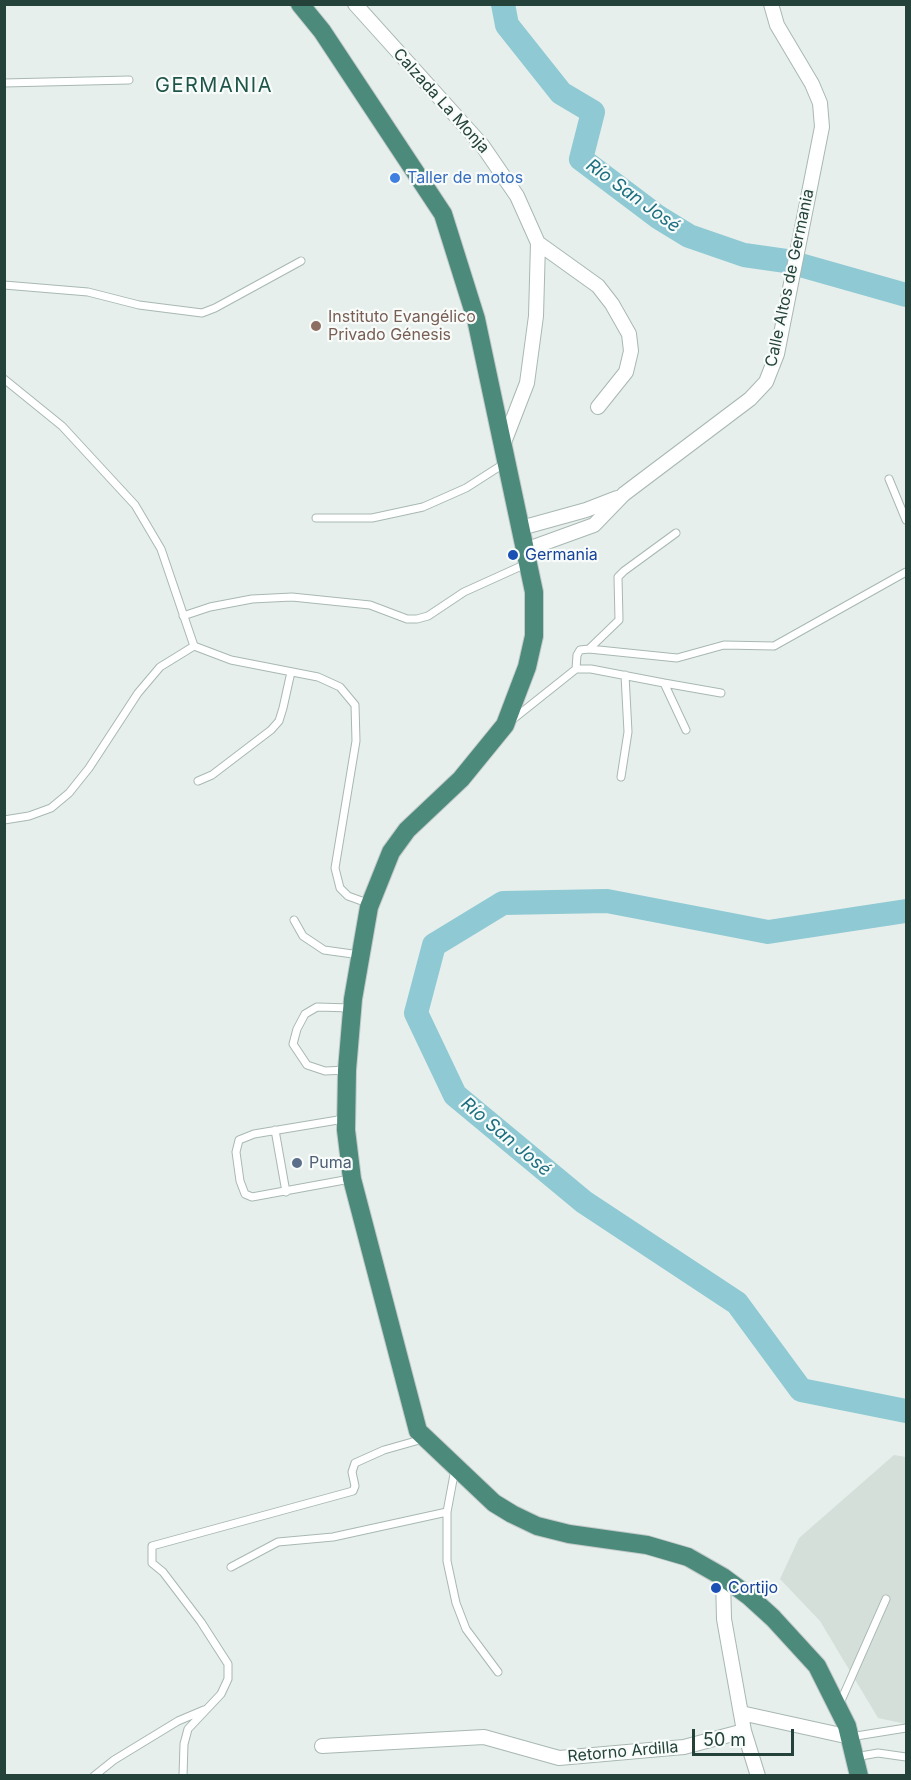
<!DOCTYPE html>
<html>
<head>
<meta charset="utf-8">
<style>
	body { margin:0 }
	#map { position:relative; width:911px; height:1780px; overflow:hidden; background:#e6efeb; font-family:Inter,sans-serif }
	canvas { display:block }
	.frame { position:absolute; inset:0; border:6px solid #24423a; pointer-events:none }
	.scale { position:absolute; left:692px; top:1729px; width:102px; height:27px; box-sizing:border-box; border:3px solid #24423a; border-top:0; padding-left:8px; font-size:18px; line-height:21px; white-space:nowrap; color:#24423a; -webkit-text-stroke:4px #f7fbf9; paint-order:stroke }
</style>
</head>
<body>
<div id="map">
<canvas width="911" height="1780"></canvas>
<div class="frame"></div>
<div class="scale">50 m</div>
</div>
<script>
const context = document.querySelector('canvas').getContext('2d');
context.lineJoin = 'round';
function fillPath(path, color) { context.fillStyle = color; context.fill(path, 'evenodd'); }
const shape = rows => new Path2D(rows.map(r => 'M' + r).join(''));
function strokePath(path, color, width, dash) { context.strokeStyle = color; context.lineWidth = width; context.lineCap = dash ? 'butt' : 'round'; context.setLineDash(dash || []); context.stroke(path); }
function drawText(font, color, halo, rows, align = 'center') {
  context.font = font + ' Inter,sans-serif'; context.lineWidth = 4.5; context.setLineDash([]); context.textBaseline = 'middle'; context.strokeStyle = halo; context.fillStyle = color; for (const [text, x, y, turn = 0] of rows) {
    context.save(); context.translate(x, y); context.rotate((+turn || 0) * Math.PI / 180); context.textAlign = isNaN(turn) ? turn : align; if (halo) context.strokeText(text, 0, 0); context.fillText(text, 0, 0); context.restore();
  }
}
const built = shape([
	[894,1455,906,1457,906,1724,878,1718,820,1621,780,1579,799,1538]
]);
const river = shape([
	[503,4,507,25,561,93,593,112,581,159,658,217,689,236,744,255,786,261,906,295],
	[906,911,768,932,607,901,503,903,434,945,416,1013,455,1095,584,1202,737,1303,801,1390,906,1411]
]);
const service = shape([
	[4,83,129,80],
	[4,285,88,292,139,305,202,313,215,308,301,261],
	[4,379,62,426,135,505,161,549,194,646,231,660,318,677,340,687,355,705,356,741,335,868,340,888,348,896,370,904],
	[889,479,906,520],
	[316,518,372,518,423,507,466,488,505,463],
	[183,616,210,607,252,599,292,597,370,605,407,619,417,619,428,616,464,592,528,563],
	[589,649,619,620,618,577,624,571,676,533],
	[576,669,577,655,580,650,589,649,677,658,724,645,774,646,906,572],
	[664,683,721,693],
	[512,720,576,669,591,669,664,683,686,730],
	[621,777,628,732,625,675],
	[198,781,212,775,271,730,279,721,283,708,291,672],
	[4,820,29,816,51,808,69,793,89,768,138,693,160,667,194,646],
	[294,920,303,936,324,950,360,955],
	[347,1070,325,1071,307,1065,293,1044,297,1029,305,1014,317,1007,351,1008],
	[344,1119,254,1134,239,1140,236,1152,240,1181,245,1194,252,1197,350,1179],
	[275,1130,286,1192],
	[455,1469,447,1512,447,1561,456,1603,466,1629,498,1672],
	[231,1567,278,1542,333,1537,447,1512],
	[840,1703,886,1599],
	[850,1737,906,1728],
	[855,1757,878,1753,906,1757],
	[94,1776,114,1760,178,1721,204,1710],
	[183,1776,184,1744,188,1729,221,1694,228,1679,228,1664,201,1622,163,1572,152,1563,152,1546,353,1491,355,1486,352,1472,355,1463,384,1450,423,1439]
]);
const minor = shape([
	[355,4,482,145,517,196,538,243,536,316,527,383,503,445],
	[538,243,598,286,612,304,629,334,631,351,626,372,598,407],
	[521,528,586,510,617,498],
	[525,550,594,525,624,494,750,399,766,382,777,354,822,127,820,103,812,84,777,25,771,4],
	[723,1577,724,1619,744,1731,758,1776],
	[741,1713,850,1737],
	[322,1746,484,1737,559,1758,684,1747,744,1731]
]);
const trunk = shape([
	[300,4,322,31,443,214,476,319,534,592,534,636,527,667,505,725,461,779,407,830,391,852,369,907,353,999,347,1070,346,1130,352,1179,418,1431,494,1503,512,1514,537,1526,569,1534,647,1545,688,1557,723,1577,750,1597,773,1618,817,1666,847,1726,859,1776]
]);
const markers = [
	[395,178,6,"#3f7fe0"],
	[316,326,6,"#8d6e63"],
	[513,555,6,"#1a4fb4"],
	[297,1163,6,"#5c6f8a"],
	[716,1588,6,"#1a4fb4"]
];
const streetNames = [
	["Calzada La Monja",441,101,48],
	["Calle Altos de Germania",790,278,-78],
	["Retorno Ardilla",623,1752,-5]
];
const shopNames = [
	["Taller de motos",407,178]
];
const educationNames = [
	["Instituto Evangélico",328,317],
	["Privado Génesis",328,335]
];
const transitNames = [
	["Germania",525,555],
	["Cortijo",728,1588]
];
const serviceNames = [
	["Puma",309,1163]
];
const waterNames = [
	["Río San José",633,196,36],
	["Río San José",506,1137,40]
];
const quarterNames = [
	["GERMANIA",214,86]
];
fillPath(built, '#d4dfda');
strokePath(river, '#8ec9d4', 24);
strokePath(service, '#a8b8b2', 9);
strokePath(minor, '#a8b8b2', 16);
strokePath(trunk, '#c2cac8', 20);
strokePath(service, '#fff', 7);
strokePath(minor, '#fff', 14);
strokePath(trunk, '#4c8a7c', 18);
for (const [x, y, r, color] of markers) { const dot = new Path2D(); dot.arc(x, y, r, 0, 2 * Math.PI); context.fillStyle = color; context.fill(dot); strokePath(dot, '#f7fbf9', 2); }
drawText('16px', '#24423a', '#f7fbf9', streetNames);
drawText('16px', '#366cbe', '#f7fbf9', shopNames, 'left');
drawText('16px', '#785e54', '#f7fbf9', educationNames, 'left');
drawText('16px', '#164399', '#f7fbf9', transitNames, 'left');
drawText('16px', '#4e5e75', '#f7fbf9', serviceNames, 'left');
drawText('italic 18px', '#1c6f80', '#f7fbf9', waterNames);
context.letterSpacing = '1.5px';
drawText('20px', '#1f5548', '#f7fbf9', quarterNames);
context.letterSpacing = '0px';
</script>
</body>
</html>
